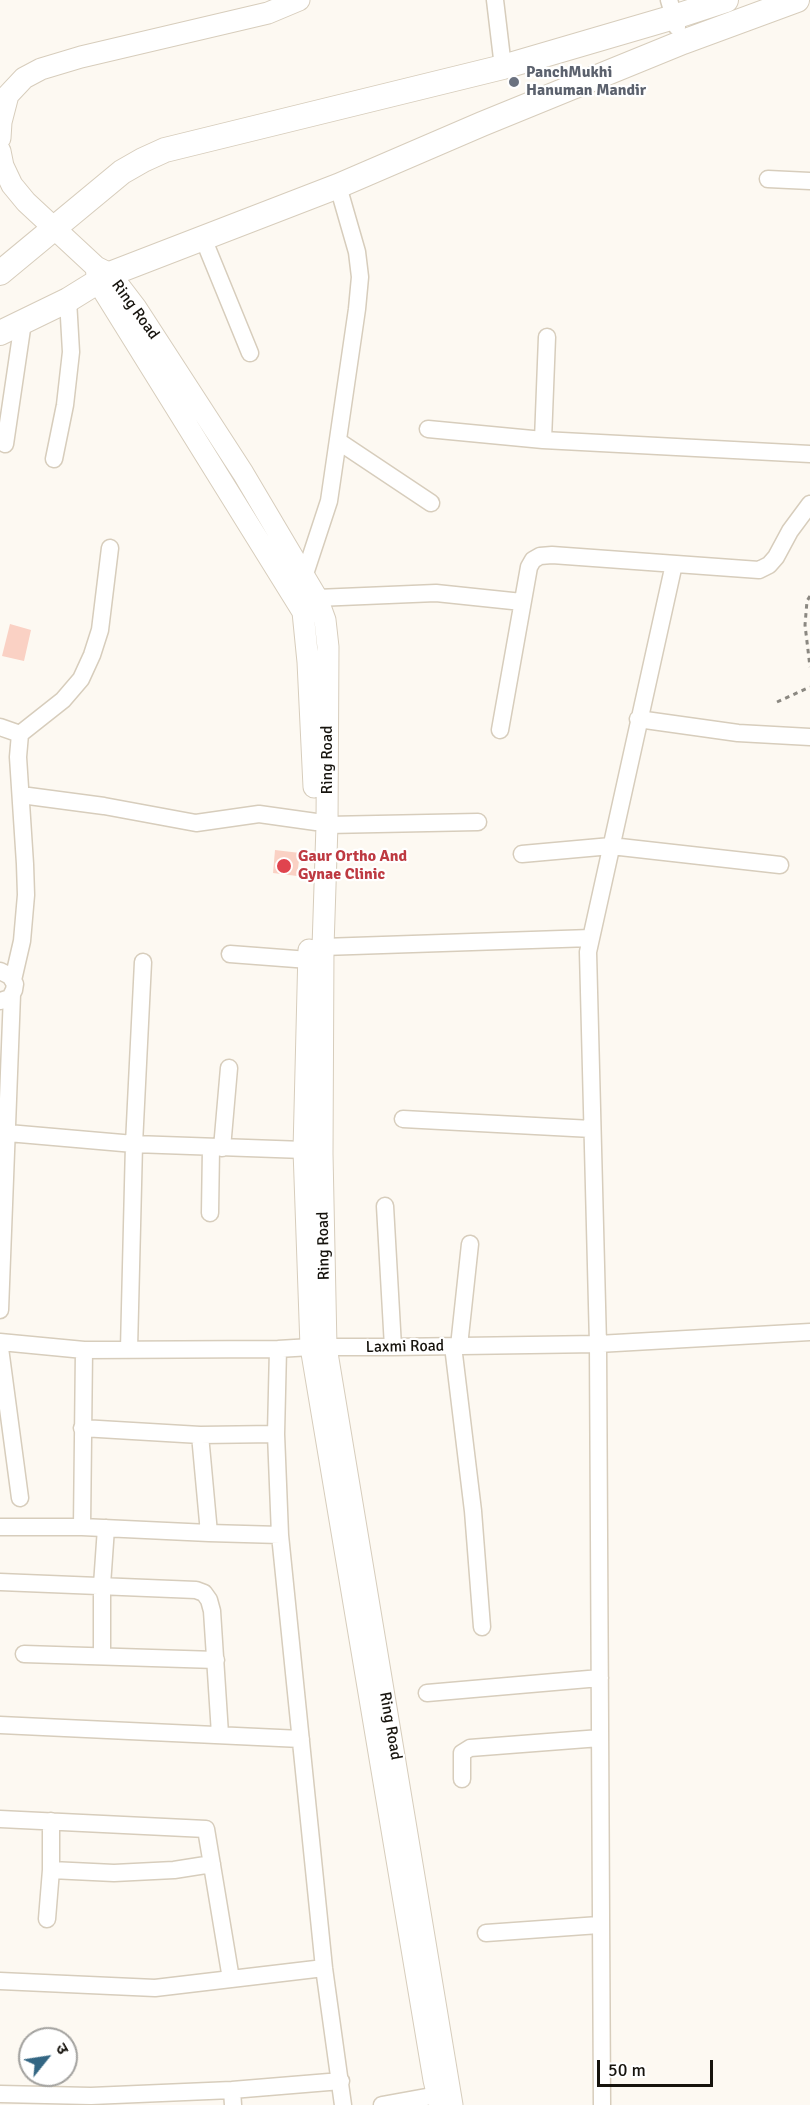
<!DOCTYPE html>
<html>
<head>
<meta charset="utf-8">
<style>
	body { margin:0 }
	#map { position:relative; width:810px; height:2105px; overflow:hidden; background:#fdf9f2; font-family:Signika,"Noto Sans Devanagari",sans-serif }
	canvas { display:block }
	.north { position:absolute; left:18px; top:2027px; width:60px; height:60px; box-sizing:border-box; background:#fff; border:2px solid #a2a19e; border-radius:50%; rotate:60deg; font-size:16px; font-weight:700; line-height:24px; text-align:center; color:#16130d }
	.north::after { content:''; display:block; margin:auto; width:21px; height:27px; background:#336683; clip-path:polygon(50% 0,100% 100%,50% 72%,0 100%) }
	.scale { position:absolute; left:597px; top:2060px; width:116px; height:27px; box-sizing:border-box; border:3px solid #16130d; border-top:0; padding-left:8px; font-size:18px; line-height:21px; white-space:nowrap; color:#16130d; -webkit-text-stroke:4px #fff; paint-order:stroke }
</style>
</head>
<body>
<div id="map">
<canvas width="810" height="2105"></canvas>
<div class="north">उ</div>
<div class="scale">50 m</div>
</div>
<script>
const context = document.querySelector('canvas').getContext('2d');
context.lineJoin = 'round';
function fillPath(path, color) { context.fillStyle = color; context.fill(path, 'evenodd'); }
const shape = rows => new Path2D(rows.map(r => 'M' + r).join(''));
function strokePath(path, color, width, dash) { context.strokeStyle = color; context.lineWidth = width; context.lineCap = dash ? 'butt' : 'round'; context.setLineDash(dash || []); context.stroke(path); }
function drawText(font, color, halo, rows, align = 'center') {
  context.font = font + ' Signika,sans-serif'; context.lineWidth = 4.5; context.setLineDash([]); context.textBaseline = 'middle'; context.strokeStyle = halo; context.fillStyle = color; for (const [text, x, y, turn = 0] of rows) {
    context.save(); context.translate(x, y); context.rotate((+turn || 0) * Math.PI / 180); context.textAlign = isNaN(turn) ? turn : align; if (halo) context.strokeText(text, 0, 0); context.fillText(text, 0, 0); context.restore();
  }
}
const building = shape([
	[10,624,31,630,24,661,2,656],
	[275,850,300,853,297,876,273,873]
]);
const path = shape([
	[810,596,807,601,805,625,810,667],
	[777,702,810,687]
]);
const minor = shape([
	[495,0,503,67],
	[669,0,677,27],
	[768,179,810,181],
	[203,238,250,353],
	[428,429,543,440,810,454],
	[543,440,547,337],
	[338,441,431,503],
	[5,444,23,322],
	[54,459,65,405,71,352,68,300],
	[304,577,329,501,357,309,360,277,357,252,338,186],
	[317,598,436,593,522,602],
	[638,719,738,733,810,737],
	[0,727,20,734,63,700,81,679,92,655,100,630,110,548],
	[500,730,529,567,533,560,540,556,552,555,759,570,769,565,776,557,790,531,810,504],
	[21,795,104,806,196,823,259,814,316,822],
	[327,825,478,822],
	[522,854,611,846,780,865],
	[323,947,591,938],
	[230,954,309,960],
	[0,971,10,976,15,984,14,990,10,998,0,1001],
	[13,980,22,941,26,895,25,864,18,757,20,734],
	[403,1119,592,1129],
	[8,1133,134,1144,304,1150],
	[222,1148,229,1068],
	[385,1206,393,1347],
	[210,1213,211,1148],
	[0,1310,12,994],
	[0,1342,84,1350,278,1349,311,1347,393,1347,598,1344,810,1332],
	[453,1346,473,1511,482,1627],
	[459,1346,470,1244],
	[0,1348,20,1498],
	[129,1349,134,1144,143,962],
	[278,1349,276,1434,280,1535,324,1968,343,2105],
	[82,1428,200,1435,276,1434],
	[200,1435,209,1533],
	[0,1527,82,1527,209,1533,280,1535],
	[82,1527,84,1350],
	[0,1582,196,1590,204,1593,209,1600,212,1611,220,1734],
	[24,1654,216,1660],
	[102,1656,102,1585,106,1528],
	[427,1693,600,1678],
	[0,1725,301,1739],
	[462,1779,462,1753,470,1748,600,1738],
	[0,1819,206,1829,231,1979],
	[51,1821,51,1870,114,1873,174,1870,212,1864],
	[47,1919,51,1870],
	[486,1933,599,1925],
	[0,1981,155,1988,324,1968],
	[232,2090,233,2105],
	[0,2094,91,2096,232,2090,341,2081],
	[382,2105,437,2095],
	[602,2105,598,1344,588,952,674,564]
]);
const tertiary = shape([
	[0,138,1,122,8,95,24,78,41,69,81,57,268,13,299,0],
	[0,151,3,166,12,185,26,202,96,267,110,274,136,308,243,473,317,598,325,620,328,647,327,825,323,947,322,1154,326,1347,452,2105],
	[96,267,98,282,303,612,308,662,314,787],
	[309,950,304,1150,311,1347,434,2080,440,2105]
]);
const secondary = shape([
	[0,273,122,172,143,160,165,150,503,67,674,17,726,0],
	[0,333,68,300,110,274,338,186,482,124,683,42,797,0]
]);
const markers = [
	[514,82,6,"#6b7280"],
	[284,866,8,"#e0444e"]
];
const worshipNames = [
	["PanchMukhi",526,73],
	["Hanuman Mandir",526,91]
];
const streetNames = [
	["Ring Road",135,310,54],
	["Ring Road",328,760,-90],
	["Ring Road",324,1246,-91],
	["Laxmi Road",405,1347,-1],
	["Ring Road",390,1726,80]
];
const healthNames = [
	["Gaur Ortho And",298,857],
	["Gynae Clinic",298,875]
];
fillPath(building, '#fad1c4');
strokePath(minor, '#d7cdbc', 19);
strokePath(tertiary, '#d7cdbc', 23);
strokePath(secondary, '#d7cdbc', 26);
strokePath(path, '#8b8881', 3, [4.5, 4.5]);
strokePath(minor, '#fff', 16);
strokePath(tertiary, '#fff', 21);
strokePath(secondary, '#fff', 24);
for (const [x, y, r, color] of markers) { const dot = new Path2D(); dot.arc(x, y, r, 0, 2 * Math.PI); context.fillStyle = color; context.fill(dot); strokePath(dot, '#fff', 2); }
drawText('bold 16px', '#5b616d', '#fff', worshipNames, 'left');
drawText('16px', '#16130d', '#fff', streetNames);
drawText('bold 16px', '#be3a42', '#fff', healthNames, 'left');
</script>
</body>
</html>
